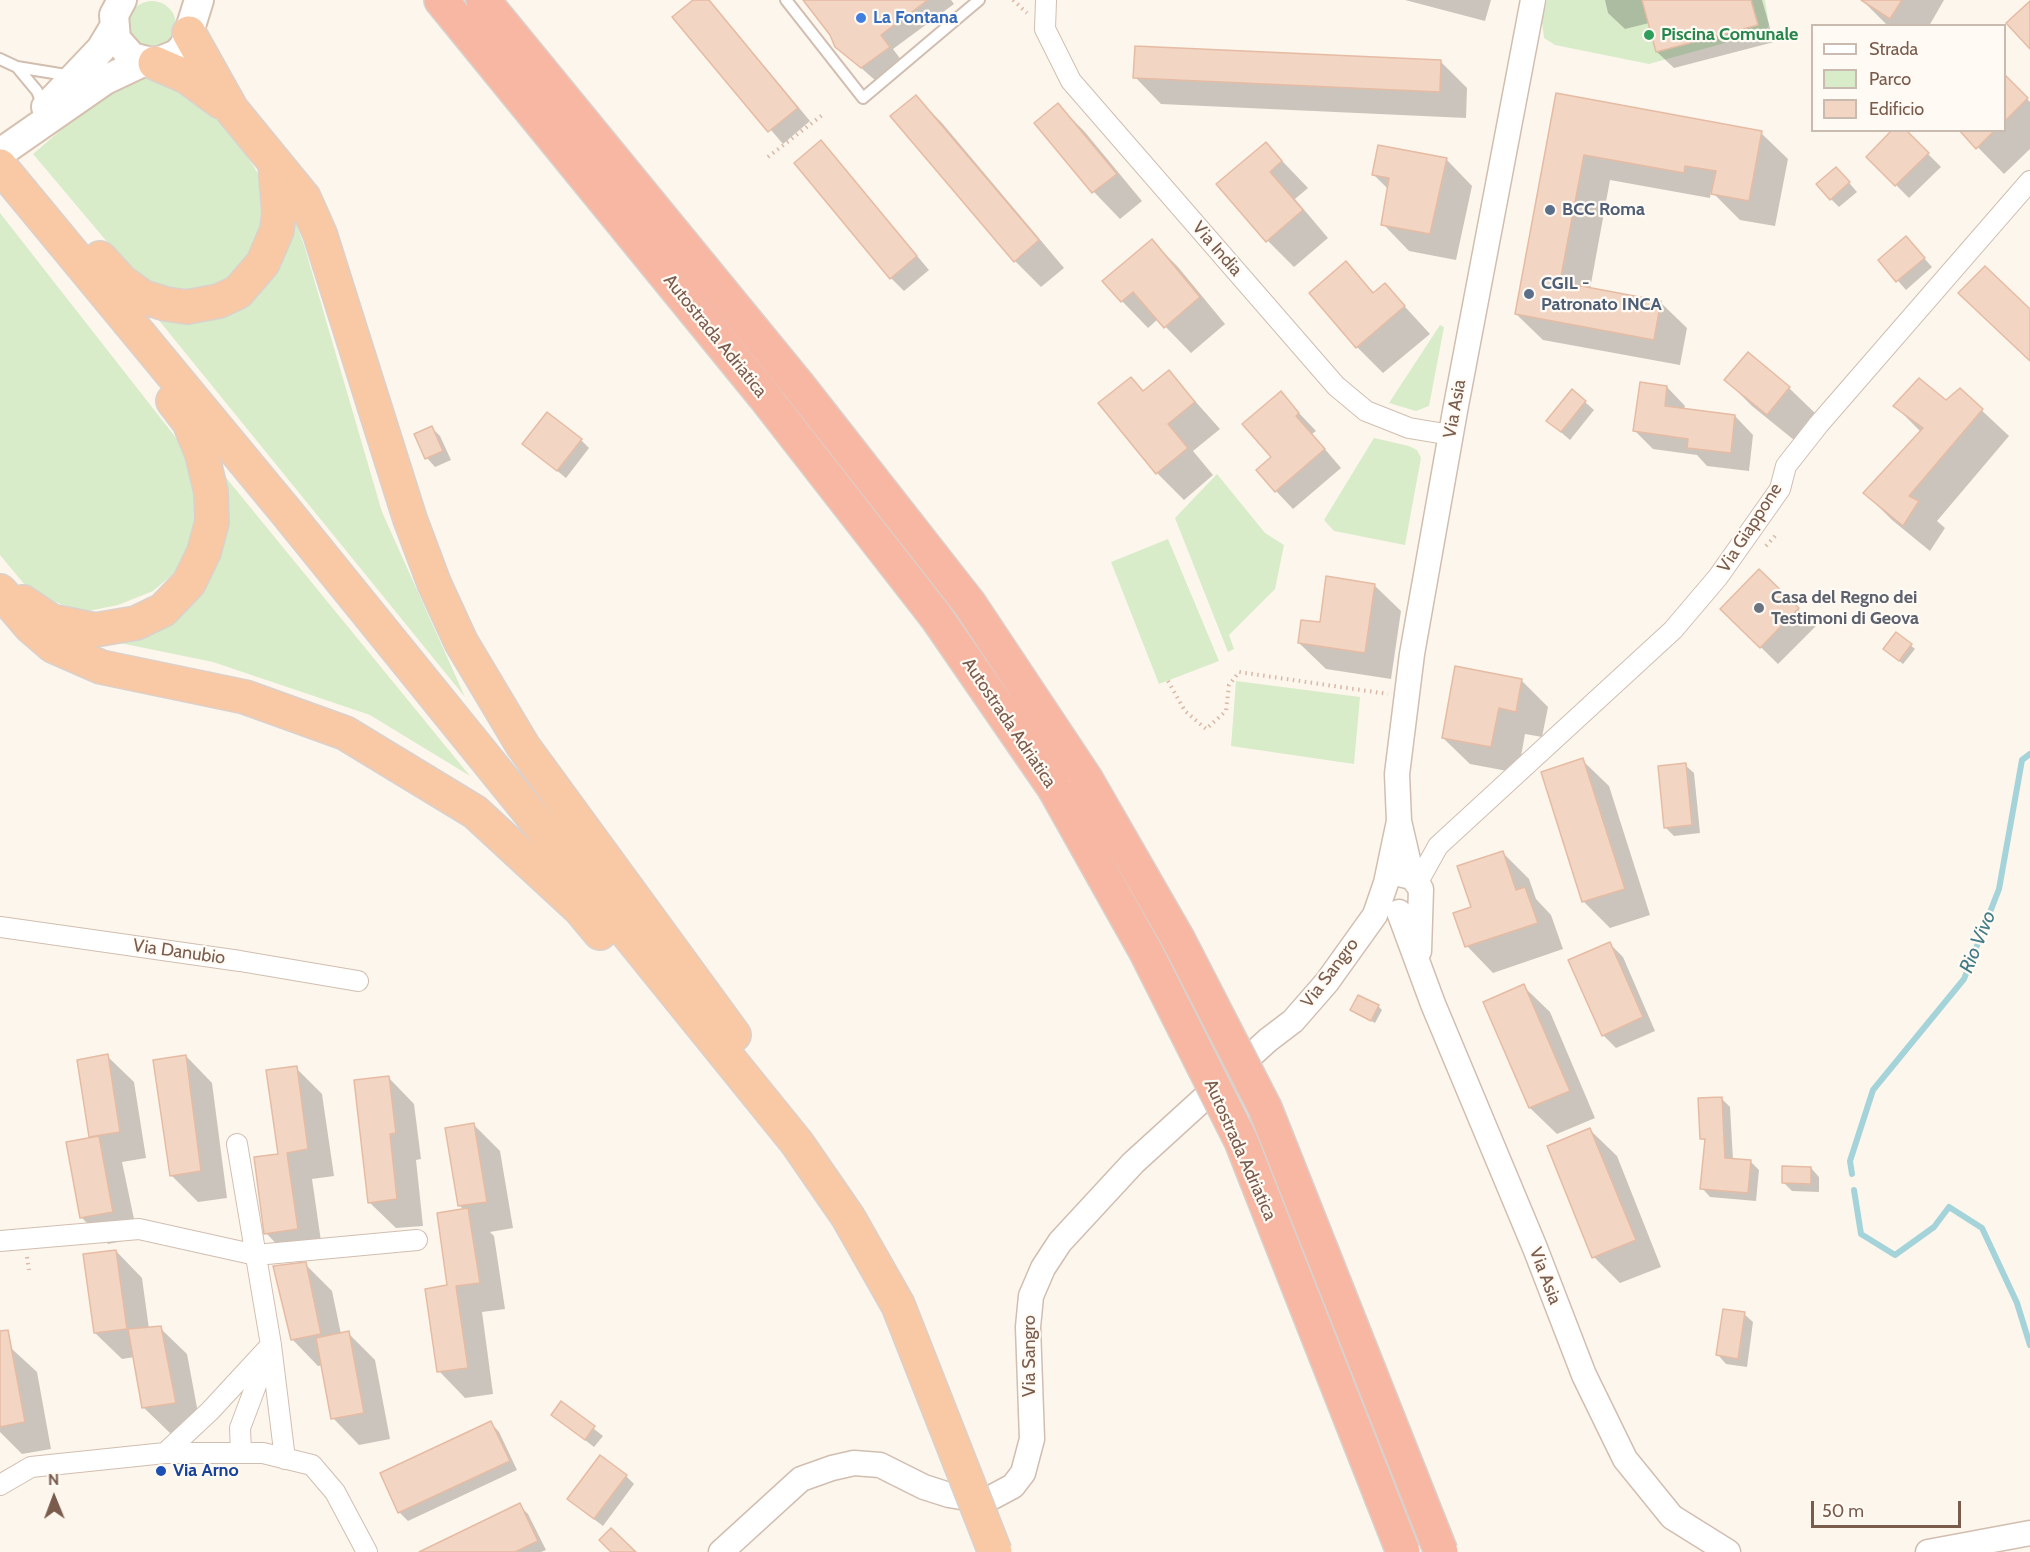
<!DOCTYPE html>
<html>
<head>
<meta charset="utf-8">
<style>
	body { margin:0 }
	#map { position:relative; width:2030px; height:1552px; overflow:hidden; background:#fdf6ec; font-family:Cabin,sans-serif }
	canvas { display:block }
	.legend { position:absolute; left:1811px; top:24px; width:195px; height:108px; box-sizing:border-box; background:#fffaf3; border:2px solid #cabbb1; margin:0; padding:8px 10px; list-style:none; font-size:18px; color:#7a5c4d }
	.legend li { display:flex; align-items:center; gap:12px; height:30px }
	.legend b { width:30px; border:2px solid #cabbb1 }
	.north { position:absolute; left:24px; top:1468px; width:60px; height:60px; -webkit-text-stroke:4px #fffaf3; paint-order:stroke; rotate:359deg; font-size:16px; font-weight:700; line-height:24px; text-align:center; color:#7a5c4d }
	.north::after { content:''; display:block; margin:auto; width:21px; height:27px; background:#7a5c4d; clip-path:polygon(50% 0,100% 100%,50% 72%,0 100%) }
	.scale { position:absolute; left:1811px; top:1501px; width:150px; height:27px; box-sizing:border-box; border:3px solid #7a5c4d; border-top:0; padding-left:8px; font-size:18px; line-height:21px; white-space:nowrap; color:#7a5c4d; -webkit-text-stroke:4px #fffaf3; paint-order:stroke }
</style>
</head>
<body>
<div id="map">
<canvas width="2030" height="1552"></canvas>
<ul class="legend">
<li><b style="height:8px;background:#fff"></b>Strada</li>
<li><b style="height:16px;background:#d8ecc9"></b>Parco</li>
<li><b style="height:16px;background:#f3d5c3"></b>Edificio</li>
</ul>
<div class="north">N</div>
<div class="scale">50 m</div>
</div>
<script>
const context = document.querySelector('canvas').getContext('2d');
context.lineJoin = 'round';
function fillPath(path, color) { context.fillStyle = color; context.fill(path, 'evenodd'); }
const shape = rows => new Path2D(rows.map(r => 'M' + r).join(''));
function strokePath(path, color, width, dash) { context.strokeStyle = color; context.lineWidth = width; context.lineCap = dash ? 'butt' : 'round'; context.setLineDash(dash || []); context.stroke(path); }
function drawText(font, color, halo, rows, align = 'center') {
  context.font = font + ' Cabin,sans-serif'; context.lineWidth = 4.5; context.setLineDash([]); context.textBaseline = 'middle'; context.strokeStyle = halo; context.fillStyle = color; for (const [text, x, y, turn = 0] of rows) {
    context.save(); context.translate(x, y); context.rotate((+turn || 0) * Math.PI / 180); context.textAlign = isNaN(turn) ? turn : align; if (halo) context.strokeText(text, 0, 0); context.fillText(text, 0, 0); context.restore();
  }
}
const green = shape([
	[1547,0,1765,0,1769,25,1765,32,1649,64,1555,45,1544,38,1542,22],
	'128 25a24 24 0 1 1 48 0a24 24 0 1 1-48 0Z',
	[138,74,159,74,226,122,265,185,263,242,222,286,188,294,148,284,125,263,33,154,113,85],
	[0,213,184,448,199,498,192,539,179,569,153,591,118,605,84,612,49,600,25,585,0,555],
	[294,218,304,245,382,512,465,697,157,318,249,297,280,268],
	[1440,325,1444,327,1429,406,1416,411,1389,403],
	[1374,438,1409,446,1417,450,1421,458,1405,545,1334,531,1324,520],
	[223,474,470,776,370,715,213,662,81,635,196,597],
	[1217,474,1265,533,1284,545,1275,589,1229,635,1234,649,1228,652,1175,518],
	[1168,539,1219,661,1159,684,1111,562],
	[1236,681,1360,697,1354,764,1231,746]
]);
const shadow = shape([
	[695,0,708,0,715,7,810,121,783,144,674,17],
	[805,0,951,0,954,4,893,49,902,61,876,81,836,46,831,34],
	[1405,0,1491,0,1485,21],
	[1605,0,1762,0,1774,42,1674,68,1657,52,1649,23,1625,29,1608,13],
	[1862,0,1944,0,1929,26,1888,26],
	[1441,62,1467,88,1466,118,1161,104,1135,77],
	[2006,77,2030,102,2030,149,2004,174,1961,130,2004,130],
	[1557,95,1761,133,1788,159,1775,226,1740,220,1711,191,1710,198,1610,180,1590,289,1660,302,1687,328,1680,365,1543,340,1516,314],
	[916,97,942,123,1064,268,1041,287,1015,261],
	[1058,105,1084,131,1142,201,1120,219,1094,192,1036,123],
	[1904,130,1941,167,1909,198,1868,157],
	[821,142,929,270,904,291,891,278],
	[1266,144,1308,188,1295,199,1328,238,1294,267,1267,240],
	[1446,159,1472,186,1456,260,1409,251,1383,224,1389,190,1374,175],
	[1844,177,1857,192,1839,207,1831,199],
	[1152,241,1178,267,1225,324,1191,353,1158,319,1148,328,1122,301],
	[1914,247,1932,267,1906,290,1880,260],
	[1346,263,1375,294,1385,285,1430,334,1383,373,1357,347],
	[1169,372,1220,429,1193,451,1213,475,1184,500,1157,473,1100,404,1131,379,1144,392],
	[1726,380,1789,388,1816,414,1794,440,1752,406],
	[1667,387,1685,406,1684,410,1735,416,1753,435,1749,471,1707,466,1697,455,1653,449,1635,431],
	[1960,390,2009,436,1937,521,1945,528,1930,551,1892,520,1865,493,1921,432,1895,406,1946,402],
	[1281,394,1316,431,1312,434,1341,468,1293,509,1276,491,1273,457],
	[1585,402,1594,410,1570,440,1548,421],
	[432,428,440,436,451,460,435,467,427,458,416,435],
	[581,440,589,448,566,478,524,444],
	[1759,571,1816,626,1778,664,1722,609],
	[1374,585,1401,611,1391,679,1326,669,1299,643],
	[1897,634,1915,649,1903,664,1888,652],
	[1521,680,1548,707,1542,737,1525,734,1518,773,1470,764,1443,738],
	[1582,760,1609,786,1650,915,1610,928,1584,902,1542,773],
	[1685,765,1694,773,1700,833,1674,836,1665,827],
	[1502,852,1529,879,1536,899,1551,915,1563,949,1493,973,1467,946,1455,914,1472,908],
	[1610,944,1623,957,1655,1031,1616,1048,1603,1035],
	[1523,986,1550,1012,1595,1118,1557,1134,1530,1108,1485,1002],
	[1378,1006,1382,1010,1375,1023,1352,1010],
	[107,1056,134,1082,146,1158,122,1162,138,1238,108,1244,81,1217,93,1139,91,1136],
	[186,1056,212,1083,227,1198,198,1202,172,1176],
	[296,1068,322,1094,334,1176,312,1179,323,1255,292,1260,266,1233],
	[388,1077,414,1104,421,1159,416,1160,423,1226,396,1228,369,1202],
	[1722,1099,1730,1107,1733,1160,1750,1161,1759,1170,1756,1201,1710,1197,1702,1188,1706,1142,1702,1138],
	[474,1125,500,1151,513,1228,490,1232,494,1236,505,1309,482,1312,493,1394,465,1398,439,1371,449,1287,464,1210,460,1206],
	[1590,1130,1617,1156,1661,1267,1620,1283,1594,1257],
	[1811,1168,1819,1177,1819,1192,1792,1191,1783,1182],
	[116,1251,142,1278,149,1329,160,1328,187,1354,201,1429,170,1433,143,1407,135,1357,122,1359,95,1333],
	[305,1264,332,1291,341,1334,348,1333,375,1360,390,1439,359,1445,333,1418,323,1365,318,1366,292,1339],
	[1744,1314,1753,1322,1747,1367,1726,1364,1718,1355],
	[0,1338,37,1372,51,1449,22,1454,0,1432],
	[561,1403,603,1436,594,1447,553,1415],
	[491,1423,499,1432,517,1470,408,1521,399,1512],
	[626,1476,634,1484,603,1526,578,1507],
	[519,1505,528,1514,546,1550,541,1552,426,1552]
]);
const stream = shape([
	[1852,1174,1850,1161,1873,1090,1964,979,1999,889,2022,760,2030,754],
	[1854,1190,1861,1234,1895,1255,1934,1227,1949,1207,1982,1228,2017,1303,2030,1345]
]);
const building = shape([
	[693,0,709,0,798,108,768,132,672,17,693,0],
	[803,0,928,0,881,35,890,47,861,68,835,47,830,35,803,0],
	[1642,0,1751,0,1758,25,1656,52,1642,0],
	[1861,0,1902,0,1890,19,1861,0],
	[2030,1,2030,49,2006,23,2030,1],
	[1135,46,1441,60,1440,92,1133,78,1135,46],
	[2004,74,2028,98,2004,122,2004,74],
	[1556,93,1762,131,1749,201,1711,194,1716,171,1685,166,1684,173,1584,155,1560,282,1661,301,1654,340,1515,314,1556,93],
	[916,95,1039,240,1014,262,890,116,916,95],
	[1058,103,1117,174,1092,193,1034,123,1058,103],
	[1892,130,1906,130,1929,153,1895,186,1866,157,1892,130],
	[1959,130,1995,130,1976,149,1959,130],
	[821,140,917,256,890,279,794,163,821,140],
	[1266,142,1282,161,1270,172,1303,210,1266,242,1216,184,1266,142],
	[1378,145,1447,158,1430,234,1381,225,1389,178,1372,175,1378,145],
	[1836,167,1850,182,1830,200,1816,184,1836,167],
	[1906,236,1925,258,1896,282,1878,260,1906,236],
	[1152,239,1200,297,1164,328,1133,292,1121,302,1102,281,1152,239],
	[1346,261,1373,293,1385,283,1405,306,1356,348,1309,293,1346,261],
	[1985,266,2030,309,2030,361,1958,293,1985,266],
	[1748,352,1790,387,1767,415,1724,380,1748,352],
	[1169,370,1195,402,1168,424,1188,448,1156,474,1098,403,1131,377,1143,391,1169,370],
	[1919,378,1946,400,1960,388,1983,409,1909,496,1919,501,1903,526,1863,493,1923,428,1893,406,1919,378],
	[1640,382,1667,386,1665,406,1735,415,1731,453,1687,448,1688,439,1633,431,1640,382],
	[1572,389,1586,401,1561,432,1546,421,1572,389],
	[1281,391,1299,413,1296,416,1325,449,1275,492,1256,470,1271,457,1242,424,1281,391],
	[547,412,582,439,557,471,522,444,547,412],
	[432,426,443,451,425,459,414,434,432,426],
	[1759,569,1799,608,1760,648,1720,609,1759,569],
	[1326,576,1375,584,1365,653,1298,643,1301,620,1320,622,1326,576],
	[1896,632,1912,644,1899,661,1883,649,1896,632],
	[1455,666,1522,679,1516,712,1499,708,1491,747,1442,738,1455,666],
	[1583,758,1625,889,1582,902,1541,772,1583,758],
	[1686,763,1692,825,1664,828,1658,766,1686,763],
	[1503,851,1516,890,1525,887,1538,923,1465,947,1453,913,1471,907,1457,866,1503,851],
	[1610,942,1643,1017,1602,1036,1568,960,1610,942],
	[1524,984,1570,1091,1529,1108,1483,1002,1524,984],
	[1358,995,1379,1005,1371,1021,1350,1010,1358,995],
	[108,1054,120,1132,89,1137,77,1060,108,1054],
	[186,1055,201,1171,170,1176,153,1060,186,1055],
	[297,1066,308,1149,287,1153,298,1229,264,1234,254,1157,278,1154,266,1070,297,1066],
	[389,1076,396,1133,390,1134,397,1199,368,1203,354,1080,389,1076],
	[1722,1097,1725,1158,1751,1160,1748,1193,1700,1189,1705,1139,1700,1139,1698,1098,1722,1097],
	[474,1123,487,1202,458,1206,445,1128,474,1123],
	[1590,1128,1636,1240,1592,1258,1547,1146,1590,1128],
	[99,1136,113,1212,80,1218,66,1142,99,1136],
	[1782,1166,1811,1167,1811,1184,1782,1183,1782,1166],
	[468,1208,480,1283,456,1286,468,1368,437,1372,425,1289,447,1285,437,1213,468,1208],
	[116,1250,127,1329,94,1333,83,1254,116,1250],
	[306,1262,321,1334,291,1340,273,1266,306,1262],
	[1723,1309,1745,1312,1738,1359,1716,1355,1723,1309],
	[161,1326,176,1403,142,1408,128,1329,161,1326],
	[8,1330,25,1422,0,1427,0,1331,8,1330],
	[349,1331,364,1413,331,1419,316,1338,349,1331],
	[561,1401,595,1426,585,1440,551,1415,561,1401],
	[491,1421,510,1461,398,1513,380,1473,491,1421],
	[600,1455,627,1475,594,1519,567,1499,600,1455],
	[520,1503,538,1541,515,1552,419,1552,520,1503],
	[611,1528,636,1552,611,1552,599,1540,611,1528]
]);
const path = shape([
	[1013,0,1027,13],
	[768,157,825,113],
	[1766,546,1776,535],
	[1168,681,1185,711,1206,729,1226,711,1229,685,1239,672,1388,694],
	[27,1257,29,1270]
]);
const service = shape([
	[786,0,863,98,979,0],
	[0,59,17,67,72,76],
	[17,67,37,91,43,106]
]);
const minor = shape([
	[1046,0,1045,29,1071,81,1336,386,1366,411,1409,428,1451,435],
	[1418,882,1438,846,1673,630,1718,577,1780,489,1786,466,1819,424,2030,181],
	[0,927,240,961,358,981],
	[237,1144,271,1345,285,1459],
	[0,1241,139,1229,256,1255,417,1240],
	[165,1453,210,1411,271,1345],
	[241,1453,240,1428,267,1356],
	[0,1485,31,1467,165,1453,263,1453,312,1465,335,1492,367,1552]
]);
const tertiary = shape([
	[1399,874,1412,877,1421,889,1419,951],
	[1412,877,1399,821,1397,774,1412,654,1455,411,1533,0],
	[1399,912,1433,1004,1535,1248,1584,1375,1625,1459,1672,1517,1728,1552],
	[721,1552,801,1479,832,1468,854,1463,880,1465,924,1487,949,1495,985,1501,1013,1486,1023,1473,1032,1439,1028,1327,1031,1296,1043,1268,1060,1242,1133,1163,1268,1040,1293,1021,1327,982,1375,915,1386,883,1399,821],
	[1928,1552,2030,1533]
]);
const secondary = shape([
	[122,0,114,15,116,39,132,57,155,63,177,54,185,45,199,0],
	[46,107,101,49,113,29],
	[0,153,105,80,143,62]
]);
const trunk = shape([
	[189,33,232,110,304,198,320,234,410,519,434,583,461,642,523,746,734,1035],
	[155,63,187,77,221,102],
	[0,166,287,513,797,1143,848,1217,898,1305,944,1422],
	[100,258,122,282,143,297,166,304,187,307,219,301,238,292,263,263,277,230,279,213,275,163],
	[0,591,31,627,53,646,101,667,245,697,345,733,475,812,580,909,600,933],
	[23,602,51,621,95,630,136,623,163,610,189,583,204,552,212,522,211,492,202,454,189,422,173,401]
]);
const motorway = shape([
	[441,0,764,396,937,618,1054,788],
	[483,0,799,386,969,603,1086,779]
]);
const trunkBridge = shape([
	[944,1422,995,1552]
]);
const motorwayBridge = shape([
	[1086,779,1178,939,1265,1108,1441,1552],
	[1054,788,1146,952,1241,1141,1403,1552]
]);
const markers = [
	[861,18,6,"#3f7fe0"],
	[1649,35,6,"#2e9e5b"],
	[1550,210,6,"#5c6f8a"],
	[1529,294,6,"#5c6f8a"],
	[1759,608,6,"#6b7280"],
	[161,1471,6,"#1a4fb4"]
];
const shopNames = [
	["La Fontana",873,18]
];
const leisureNames = [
	["Piscina Comunale",1661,35]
];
const serviceNames = [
	["BCC Roma",1562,210],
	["CGIL -",1541,284],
	["Patronato INCA",1541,305]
];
const streetNames = [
	["Via India",1217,249,49],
	["Autostrada Adriatica",715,336,51],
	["Via Asia",1455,409,-80],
	["Via Giappone",1750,528,-57],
	["Autostrada Adriatica",1009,723,56],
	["Via Danubio",179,952,8],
	["Via Sangro",1330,973,-53],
	["Autostrada Adriatica",1240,1150,66],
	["Via Asia",1545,1276,69],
	["Via Sangro",1030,1356,-90]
];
const worshipNames = [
	["Casa del Regno dei",1771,598],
	["Testimoni di Geova",1771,619]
];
const transitNames = [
	["Via Arno",173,1471]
];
const waterNames = [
	["Rio Vivo",1978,942,-68]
];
fillPath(green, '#d8ecc9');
fillPath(shadow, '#0003');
strokePath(stream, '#a5d3da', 6);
fillPath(building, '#f3d5c3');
strokePath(building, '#e6bba3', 1.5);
strokePath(service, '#d1beb0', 14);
strokePath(minor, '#d1beb0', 22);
strokePath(tertiary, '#d1beb0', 27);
strokePath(secondary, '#d6c0b0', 32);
strokePath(trunk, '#dad1cd', 36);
strokePath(motorway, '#dad1cd', 36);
strokePath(path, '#d9b8a5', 4, [1.5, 4.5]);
strokePath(service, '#fff', 10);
strokePath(minor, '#fff', 20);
strokePath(tertiary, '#fff', 24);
strokePath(secondary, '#fff', 28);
strokePath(trunk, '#f9c8a4', 33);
strokePath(motorway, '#f7b7a3', 33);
strokePath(trunkBridge, '#dad1cd', 36, []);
strokePath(motorwayBridge, '#dad1cd', 36, []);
strokePath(trunkBridge, '#f9c8a4', 33);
strokePath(motorwayBridge, '#f7b7a3', 33);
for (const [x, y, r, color] of markers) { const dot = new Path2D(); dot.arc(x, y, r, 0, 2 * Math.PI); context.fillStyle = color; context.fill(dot); strokePath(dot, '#fffaf3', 2); }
drawText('bold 18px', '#366cbe', '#fffaf3', shopNames, 'left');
drawText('bold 18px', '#27864d', '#fffaf3', leisureNames, 'left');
drawText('bold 18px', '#4e5e75', '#fffaf3', serviceNames, 'left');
drawText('18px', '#7a5c4d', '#fffaf3', streetNames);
drawText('bold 18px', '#5b616d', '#fffaf3', worshipNames, 'left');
drawText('bold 18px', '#164399', '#fffaf3', transitNames, 'left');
drawText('italic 20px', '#437c86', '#fffaf3', waterNames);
</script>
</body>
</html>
